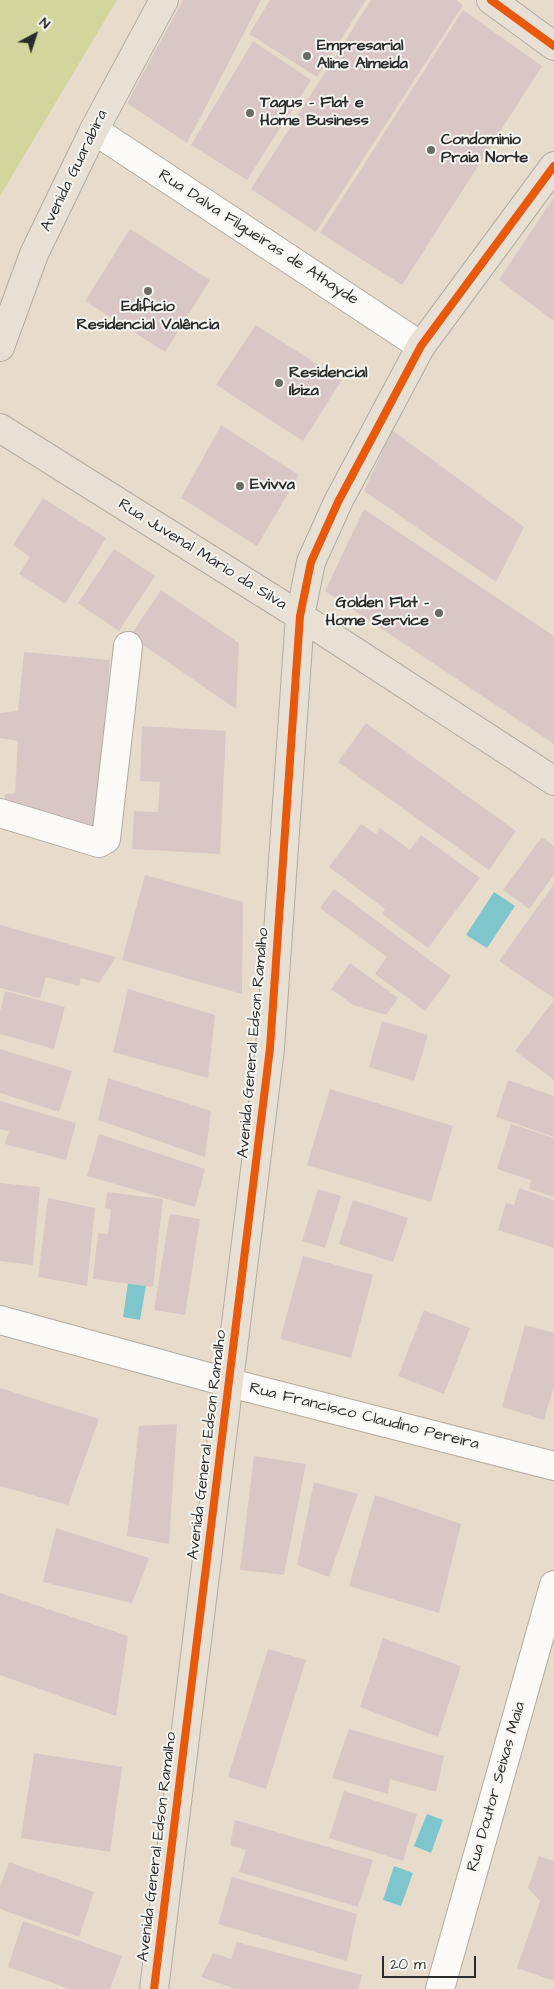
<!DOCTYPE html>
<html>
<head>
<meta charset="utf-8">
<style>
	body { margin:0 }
	#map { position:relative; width:554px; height:1989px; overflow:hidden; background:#e7dccc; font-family:"Architects Daughter",sans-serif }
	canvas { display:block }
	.north { position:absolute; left:10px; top:10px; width:50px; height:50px; -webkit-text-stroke:4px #f6f6f2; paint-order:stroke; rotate:40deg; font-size:14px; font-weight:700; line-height:20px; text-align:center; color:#2b2b2b }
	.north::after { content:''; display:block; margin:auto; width:18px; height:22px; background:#2b2b2b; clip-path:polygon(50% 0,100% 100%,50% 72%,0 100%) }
	.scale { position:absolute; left:382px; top:1956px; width:94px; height:22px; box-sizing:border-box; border:2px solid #2b2b2b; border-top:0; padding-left:6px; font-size:15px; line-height:18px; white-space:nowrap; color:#2b2b2b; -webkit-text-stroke:4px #f6f6f2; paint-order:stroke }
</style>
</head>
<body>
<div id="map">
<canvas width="554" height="1989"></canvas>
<div class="north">N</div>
<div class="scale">20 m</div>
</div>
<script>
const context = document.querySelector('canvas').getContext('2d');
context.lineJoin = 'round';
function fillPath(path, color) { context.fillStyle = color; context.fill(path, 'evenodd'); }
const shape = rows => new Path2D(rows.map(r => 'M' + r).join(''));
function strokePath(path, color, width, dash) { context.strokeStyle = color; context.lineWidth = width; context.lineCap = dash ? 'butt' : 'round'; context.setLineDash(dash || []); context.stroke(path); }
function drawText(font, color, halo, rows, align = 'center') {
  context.font = font + ' "Architects Daughter",sans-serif'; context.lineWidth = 4; context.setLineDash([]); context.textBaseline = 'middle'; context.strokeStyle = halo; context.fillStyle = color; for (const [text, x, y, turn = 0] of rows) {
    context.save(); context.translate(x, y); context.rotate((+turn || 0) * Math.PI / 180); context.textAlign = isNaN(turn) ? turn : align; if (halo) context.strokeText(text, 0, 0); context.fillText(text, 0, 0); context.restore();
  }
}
const green = shape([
	[0,0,117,0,0,196]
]);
const water = shape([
	[494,892,515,906,487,948,466,935],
	[128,1283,146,1286,140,1320,123,1317],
	[427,1814,443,1820,431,1853,414,1846],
	[394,1866,413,1873,401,1906,383,1900]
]);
const building = shape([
	[183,0,261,0,187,143,127,103],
	[270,0,366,0,317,77,249,34],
	[371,0,456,0,463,5,316,232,251,189],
	[463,10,542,66,402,285,320,233],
	[253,41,311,80,247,180,191,145],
	[554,197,554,321,499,280],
	[130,229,210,280,165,352,85,301],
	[256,325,342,380,303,441,216,385],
	[221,425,299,475,257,546,181,498],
	[392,430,524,527,496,582,364,491],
	[43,498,106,538,65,604,19,574,30,557,13,545],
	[364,509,554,636,554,744,325,591],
	[114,549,155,576,119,631,78,603],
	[161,590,239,643,236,709,130,636],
	[24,652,110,660,95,840,3,813,5,794,15,793,18,741,0,738,0,713,18,711],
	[366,723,516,831,489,870,338,762],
	[142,726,226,731,220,854,132,849,134,811,158,812,160,782,140,781],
	[361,824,376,834,380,828,410,850,421,835,480,878,428,948,382,914,385,909,329,867],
	[542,837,554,846,554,875,529,909,503,890],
	[145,875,243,902,242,994,122,960],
	[554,884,554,998,499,961],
	[334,889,451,976,425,1011,375,974,387,957,320,908],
	[0,925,116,957,99,983,81,978,79,986,46,977,40,998,0,988],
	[350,963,398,998,386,1015,353,1005,331,989],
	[128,989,215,1015,208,1078,113,1052],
	[5,991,65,1007,54,1049,0,1034,0,1011],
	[554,1000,554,1080,515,1051],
	[382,1021,428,1035,414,1081,369,1067],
	[0,1049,72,1071,59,1112,0,1093],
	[108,1078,211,1111,205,1157,98,1120],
	[508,1080,554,1096,554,1137,496,1117],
	[330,1089,453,1126,431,1202,307,1165],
	[0,1101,76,1123,66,1160,5,1144,9,1131,0,1129],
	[511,1124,554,1138,554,1197,529,1189,531,1180,497,1169],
	[99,1134,205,1169,195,1207,87,1176],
	[0,1183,40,1187,33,1265,0,1261],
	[519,1188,554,1200,554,1248,498,1230,506,1203,514,1205],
	[318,1189,341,1196,325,1248,302,1241],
	[107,1192,163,1199,153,1287,93,1279,98,1233,108,1234,111,1209,105,1208],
	[48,1198,95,1208,87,1286,38,1277],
	[353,1200,408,1218,393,1262,339,1244],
	[170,1214,200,1219,185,1315,154,1310],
	[303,1256,373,1275,351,1358,280,1339],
	[424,1310,470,1328,444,1394,398,1376],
	[525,1325,554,1333,554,1385,544,1420,502,1407],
	[0,1388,99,1419,68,1505,0,1486],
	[177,1424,169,1544,127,1536,139,1426],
	[254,1456,306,1464,284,1575,240,1570],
	[314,1482,358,1494,329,1577,297,1565],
	[375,1495,461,1524,439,1613,349,1586],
	[56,1528,149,1558,132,1603,43,1582],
	[0,1593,128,1636,116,1716,0,1675],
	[383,1638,461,1666,438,1737,360,1707],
	[268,1649,306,1660,266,1789,228,1777],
	[349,1729,444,1756,436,1792,390,1779,388,1794,332,1778],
	[34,1753,122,1767,110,1852,21,1838],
	[344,1791,417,1814,403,1861,329,1838],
	[235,1820,373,1860,358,1907,239,1872,246,1850,230,1845],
	[539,1856,554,1861,554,1981,517,1968,540,1901,528,1888],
	[9,1862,94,1892,79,1937,0,1909,0,1887],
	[232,1877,357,1914,347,1961,218,1924],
	[23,1921,122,1956,110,1989,70,1989,8,1967],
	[237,1942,362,1975,358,1989,236,1989,201,1977,213,1953,231,1959]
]);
const minor = shape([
	[94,130,421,346],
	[0,813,99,843,106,839,128,646],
	[0,1320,230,1383,554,1466],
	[440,1989,554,1585]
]);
const major = shape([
	[491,0,554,46],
	[0,347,34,254,94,130,164,0],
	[0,428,300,616,554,781],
	[154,1989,270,1048,300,616,311,562,338,502,421,346,554,166]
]);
const cycleway = shape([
	[491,0,554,46],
	[154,1989,270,1048,300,616,311,562,338,502,421,346,554,166]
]);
const markers = [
	[307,56,5,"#6d6963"],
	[250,113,5,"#6d6963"],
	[431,150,5,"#6d6963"],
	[148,291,5,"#6d6963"],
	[279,383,5,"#6d6963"],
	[240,486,5,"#6d6963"],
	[439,613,5,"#6d6963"]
];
const poiNames = [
	["Empresarial",317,47],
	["Aline Almeida",317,65],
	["Tagus - Flat e",260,104],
	["Home Business",260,122],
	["Condominio",441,141],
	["Praia Norte",441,159],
	["Edifício",148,308,"center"],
	["Residencial Valência",148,326,"center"],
	["Residencial",289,374],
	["Ibiza",289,392],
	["Evivva",250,486],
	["Golden Flat -",429,604,"right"],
	["Home Service",429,622,"right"]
];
const streetNames = [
	["Avenida Guarabira",75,171,-64],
	["Rua Dalva Filgueiras de Athayde",258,238,33],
	["Rua Juvenal Mário da Silva",202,555,32],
	["Avenida General Edson Ramalho",254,1043,-85],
	["Rua Francisco Claudino Pereira",364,1417,14],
	["Avenida General Edson Ramalho",208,1445,-83],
	["Rua Doutor Seixas Maia",497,1787,-74],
	["Avenida General Edson Ramalho",158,1847,-83]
];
fillPath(green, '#d2d69c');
fillPath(water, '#7ec6cc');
fillPath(building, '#d9c7c5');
strokePath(minor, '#b2aba1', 30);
strokePath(major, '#b2aba1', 30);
strokePath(minor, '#fbfaf7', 28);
strokePath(major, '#e8e0d4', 28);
strokePath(cycleway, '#e8590c', 8);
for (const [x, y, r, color] of markers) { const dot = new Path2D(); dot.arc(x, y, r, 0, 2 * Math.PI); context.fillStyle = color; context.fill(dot); strokePath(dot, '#f6f6f2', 2); }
drawText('bold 16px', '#2b2b2b', '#f6f6f2', poiNames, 'left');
drawText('16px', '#2b2b2b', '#f6f6f2', streetNames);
</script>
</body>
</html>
